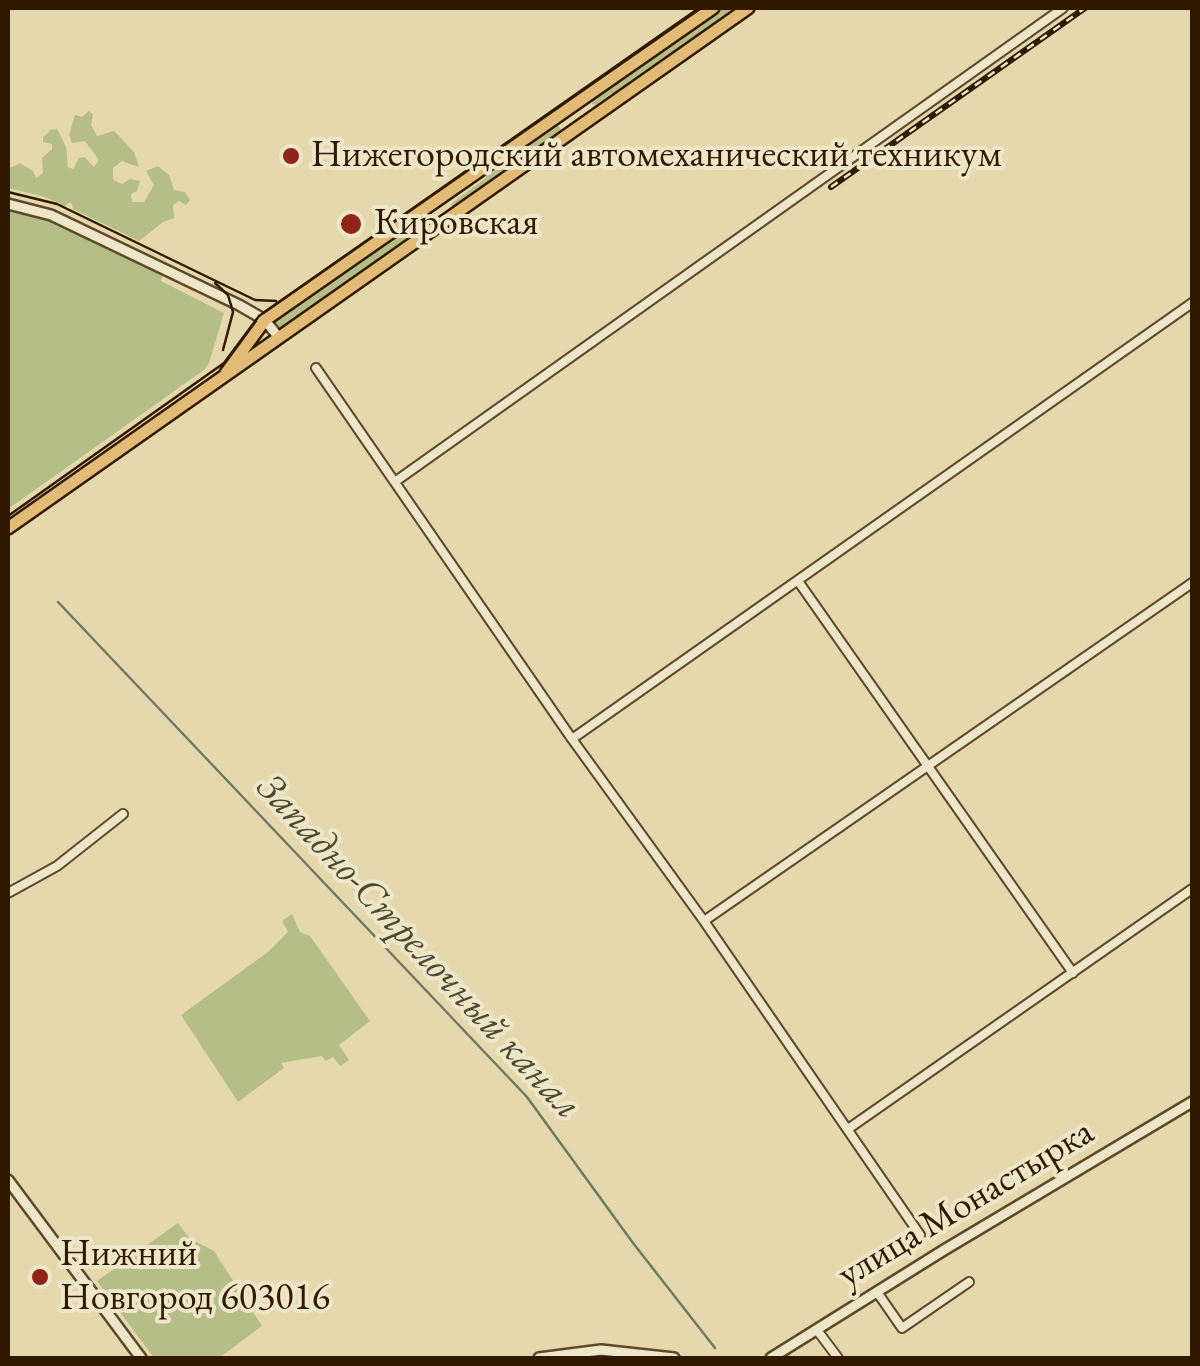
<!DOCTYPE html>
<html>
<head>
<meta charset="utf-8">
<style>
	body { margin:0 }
	#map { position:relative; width:1200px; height:1366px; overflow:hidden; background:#e4d8ac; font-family:"EB Garamond",serif }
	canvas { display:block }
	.frame { position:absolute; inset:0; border:10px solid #311900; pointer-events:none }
</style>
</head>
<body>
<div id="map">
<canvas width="1200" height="1366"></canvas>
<div class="frame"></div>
</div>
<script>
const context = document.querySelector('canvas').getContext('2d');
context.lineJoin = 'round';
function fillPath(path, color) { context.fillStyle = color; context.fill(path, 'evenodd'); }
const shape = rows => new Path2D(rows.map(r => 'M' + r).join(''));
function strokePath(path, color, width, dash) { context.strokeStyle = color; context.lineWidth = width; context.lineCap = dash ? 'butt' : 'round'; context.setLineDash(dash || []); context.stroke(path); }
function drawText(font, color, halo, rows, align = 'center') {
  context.font = font + ' "EB Garamond",serif'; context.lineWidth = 8; context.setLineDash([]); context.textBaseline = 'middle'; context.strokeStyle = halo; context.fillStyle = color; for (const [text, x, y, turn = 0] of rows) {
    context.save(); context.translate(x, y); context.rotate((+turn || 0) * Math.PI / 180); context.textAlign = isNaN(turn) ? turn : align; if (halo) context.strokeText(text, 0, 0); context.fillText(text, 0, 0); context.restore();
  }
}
const green = shape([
	[723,8,744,8,621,93,610,94,596,105,592,104,594,98],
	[89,111,93,114,91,125,97,136,114,131,134,152,139,167,122,161,113,168,113,180,122,184,130,179,140,181,137,191,131,194,132,202,144,202,154,185,146,171,158,166,169,175,174,190,185,192,190,200,186,205,179,201,173,205,174,218,163,222,139,241,73,209,71,202,65,206,45,197,8,188,8,169,20,163,33,171,36,178,43,173,42,158,52,149,52,144,43,142,43,137,51,130,57,129,66,147,68,167,73,169,79,158,85,157,94,167,99,160,85,141,72,143,69,135,75,115,82,117],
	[557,124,564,133,451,207,452,203,486,178,487,172],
	[8,209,45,219,163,275,161,281,224,313,209,363,204,370,8,509],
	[426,215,433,216,432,222,282,331,277,326,275,321,286,312],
	[292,914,300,932,310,936,370,1021,339,1045,349,1060,340,1066,333,1057,326,1061,322,1056,281,1063,284,1068,238,1102,181,1015,268,952,288,932,282,921],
	[178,1223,189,1238,214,1251,262,1326,219,1358,154,1358,97,1281]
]);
const stream = shape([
	[58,602,527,1097,633,1243,715,1348]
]);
const minor = shape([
	[316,368,572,739,704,921,920,1235],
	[396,481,1063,8],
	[798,581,1073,973],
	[572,739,1192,303],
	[8,893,57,866,123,814],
	[704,921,1192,583],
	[848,1129,1192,889],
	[877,1292,902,1328,969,1282],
	[817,1330,838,1358]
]);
const tertiary = shape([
	[8,204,51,215,239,305,265,320,279,338],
	[8,1180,141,1358],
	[539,1358,601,1350,674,1358],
	[771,1358,944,1250,1192,1102]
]);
const primary = shape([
	[226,373,265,320,713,8],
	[8,528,748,8]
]);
const tram = shape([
	[8,192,57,204,255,300,276,301],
	[215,283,228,295,233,312,223,350],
	[8,516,224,363,259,316,699,8]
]);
const rail = shape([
	[831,187,1085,8]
]);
const markers = [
	[291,156,10,"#8f2418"],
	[351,224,12,"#8f2418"],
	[40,1277,10,"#8f2418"]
];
const poiNames = [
	["Нижегородский автомеханический техникум",311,156],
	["Кировская",374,224],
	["Нижний",60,1255],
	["Новгород 603016",60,1299]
];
const streetNames = [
	["улица Монастырка",966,1204,-31]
];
const waterNames = [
	["Западно-Стрелочный канал",418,947,47]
];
fillPath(green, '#b6be88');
strokePath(stream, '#6e7a64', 2.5);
strokePath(minor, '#5e492b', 12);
strokePath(tertiary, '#5e492b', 14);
strokePath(primary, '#311900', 16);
strokePath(minor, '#ede6c9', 8);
strokePath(tertiary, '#ede6c9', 9);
strokePath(primary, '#e2bc76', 11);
strokePath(tram, '#311900', 2.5);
strokePath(rail, '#311900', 6);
strokePath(rail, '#ede6c9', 2.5, [8]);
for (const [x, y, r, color] of markers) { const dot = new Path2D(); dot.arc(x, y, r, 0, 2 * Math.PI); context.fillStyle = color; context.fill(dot); strokePath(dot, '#ede6c9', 4); }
drawText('38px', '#311900', '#ede6c9', poiNames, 'left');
drawText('38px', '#311900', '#ede6c9', streetNames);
drawText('italic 40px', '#4f4932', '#ede6c9', waterNames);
</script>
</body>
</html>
